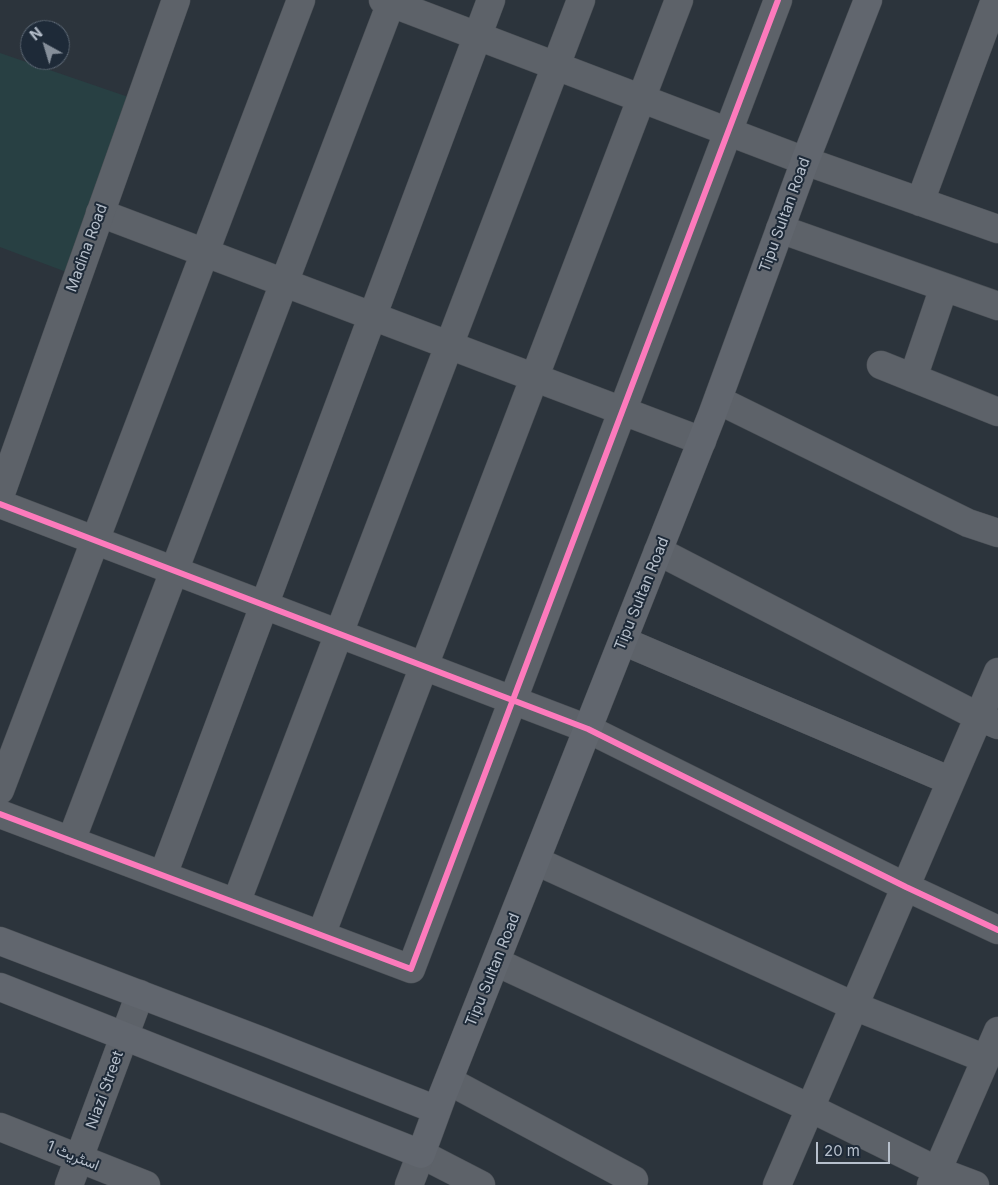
<!DOCTYPE html>
<html>
<head>
<meta charset="utf-8">
<style>
	body { margin:0 }
	#map { position:relative; width:998px; height:1185px; overflow:hidden; background:#2c343c; font-family:Inter,sans-serif }
	canvas { display:block }
	.north { position:absolute; left:20px; top:20px; width:50px; height:50px; box-sizing:border-box; background:#1e2a38; border:1px solid #5b6673; border-radius:50%; rotate:321deg; font-size:14px; font-weight:700; line-height:20px; text-align:center; color:#b7c0cc }
	.north::after { content:''; display:block; margin:auto; width:18px; height:22px; background:#868f9a; clip-path:polygon(50% 0,100% 100%,50% 72%,0 100%) }
	.scale { position:absolute; left:816px; top:1142px; width:74px; height:22px; box-sizing:border-box; border:2px solid #b7c0cc; border-top:0; padding-left:6px; font-size:15px; line-height:18px; white-space:nowrap; color:#b7c0cc; -webkit-text-stroke:4px #1e2a38; paint-order:stroke }
</style>
</head>
<body>
<div id="map">
<canvas width="998" height="1185"></canvas>
<div class="north">N</div>
<div class="scale">20 m</div>
</div>
<script>
const context = document.querySelector('canvas').getContext('2d');
context.lineJoin = 'round';
function fillPath(path, color) { context.fillStyle = color; context.fill(path, 'evenodd'); }
const shape = rows => new Path2D(rows.map(r => 'M' + r).join(''));
function strokePath(path, color, width, dash) { context.strokeStyle = color; context.lineWidth = width; context.lineCap = dash ? 'butt' : 'round'; context.setLineDash(dash || []); context.stroke(path); }
function drawText(font, color, halo, rows, align = 'center') {
  context.font = font + ' Inter,Vazirmatn,sans-serif'; context.lineWidth = 4; context.setLineDash([]); context.textBaseline = 'middle'; context.strokeStyle = halo; context.fillStyle = color; for (const [text, x, y, turn = 0] of rows) {
    context.save(); context.translate(x, y); context.rotate((+turn || 0) * Math.PI / 180); context.textAlign = isNaN(turn) ? turn : align; if (halo) context.strokeText(text, 0, 0); context.fillText(text, 0, 0); context.restore();
  }
}
const green = shape([
	[0,53,140,101,77,276,0,247]
]);
const minor = shape([
	[383,0,805,161,998,229],
	[920,202,995,0],
	[100,213,702,441],
	[780,229,998,306],
	[881,365,998,412],
	[913,378,944,287],
	[718,400,968,523,998,533],
	[0,504,588,729,906,887,998,930],
	[658,551,979,717,998,725],
	[623,641,951,781],
	[0,790,301,0],
	[0,814,411,969,778,0],
	[71,841,392,0],
	[536,861,854,1006,986,1059],
	[163,875,491,0],
	[236,903,581,0],
	[321,935,679,0],
	[496,962,810,1108,938,1171,975,1185],
	[449,1081,634,1180],
	[0,1127,146,1185],
	[421,1154,481,1185],
	[69,1185,140,994],
	[777,1185,998,672],
	[931,1185,998,1031]
]);
const tertiary = shape([
	[0,496,176,0],
	[409,1185,421,1154]
]);
const secondary = shape([
	[0,941,262,1041,437,1110],
	[0,987,421,1154,443,1094,712,415,805,161,868,0]
]);
const cycleway = shape([
	[0,504,588,729,906,887,998,930],
	[0,814,411,969,778,0]
]);
const streetNames = [
	["Tipu Sultan Road",785,215,-70],
	["Madina Road",87,248,-70],
	["Tipu Sultan Road",642,594,-68],
	["Tipu Sultan Road",493,970,-68],
	["Niazi Street",105,1090,-70],
	["اسٹریٹ 1",73,1156,22]
];
fillPath(green, '#284043');
strokePath(minor, '#4b5056', 29);
strokePath(tertiary, '#4b5056', 29);
strokePath(secondary, '#4b5056', 29);
strokePath(minor, '#5d6269', 28);
strokePath(tertiary, '#5d6269', 28);
strokePath(secondary, '#61666e', 28);
strokePath(cycleway, '#fd7abc', 6);
drawText('15px', '#b7c0cc', '#1e2a38', streetNames);
</script>
</body>
</html>
